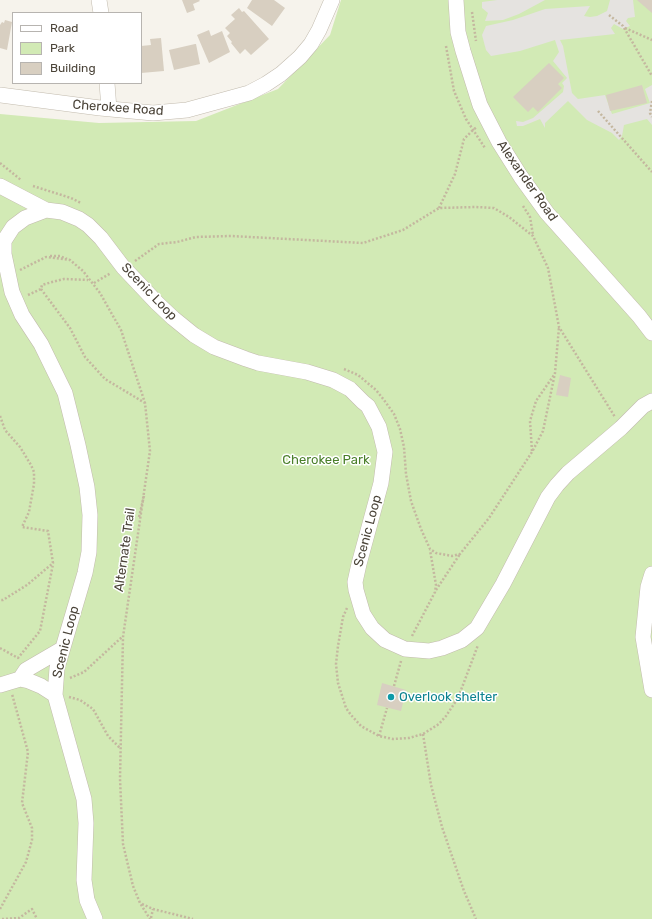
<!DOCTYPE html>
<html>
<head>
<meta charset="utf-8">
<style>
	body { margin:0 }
	#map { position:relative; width:652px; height:919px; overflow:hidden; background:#f6f3ec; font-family:Rubik,sans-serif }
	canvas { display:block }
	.legend { position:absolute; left:12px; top:12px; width:130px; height:72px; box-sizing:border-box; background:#fff; border:1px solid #b7b4b0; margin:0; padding:5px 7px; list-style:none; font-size:12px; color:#4b4439 }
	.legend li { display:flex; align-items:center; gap:8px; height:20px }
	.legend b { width:20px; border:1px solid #b7b4b0 }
</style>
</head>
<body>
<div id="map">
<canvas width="652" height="919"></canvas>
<ul class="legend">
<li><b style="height:5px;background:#fff"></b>Road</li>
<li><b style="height:11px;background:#d2eab5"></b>Park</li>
<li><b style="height:11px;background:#d8cfc1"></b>Building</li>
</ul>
</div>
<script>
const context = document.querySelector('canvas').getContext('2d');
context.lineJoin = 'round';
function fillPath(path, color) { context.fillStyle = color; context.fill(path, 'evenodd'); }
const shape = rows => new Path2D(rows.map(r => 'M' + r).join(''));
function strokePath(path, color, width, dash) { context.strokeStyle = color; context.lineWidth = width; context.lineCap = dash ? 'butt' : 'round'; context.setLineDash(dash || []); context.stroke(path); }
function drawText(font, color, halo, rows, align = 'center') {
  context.font = font + ' Rubik,sans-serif'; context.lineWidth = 3; context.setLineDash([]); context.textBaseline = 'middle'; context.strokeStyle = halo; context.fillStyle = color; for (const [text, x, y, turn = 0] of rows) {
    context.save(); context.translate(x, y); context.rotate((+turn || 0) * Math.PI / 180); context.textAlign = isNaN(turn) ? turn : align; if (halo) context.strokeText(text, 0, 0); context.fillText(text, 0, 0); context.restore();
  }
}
const green = shape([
	[341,0,652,0,652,919,0,919,0,114,99,123,196,121,278,89,330,35]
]);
const parking = shape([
	[497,0,545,0,519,14,503,20,485,21,488,13,482,8,482,2],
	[610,0,633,0,635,17,628,18,626,21,630,26,623,29,614,24,611,28,615,34,560,40,563,46,572,93,578,99,605,95,612,114,650,103,645,89,652,85,652,125,647,119,624,125,622,136,619,140,612,133,587,120,568,101,545,123,545,128,540,119,523,126,517,126,516,121,523,122,533,118,563,92,564,86,562,83,567,78,553,61,559,52,555,40,520,51,491,56,486,50,482,35,486,26,513,20,545,9,590,6,584,16,590,17,597,16,607,11]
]);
const building = shape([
	[182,0,199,0,200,1,193,4,195,10,187,13],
	[252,0,274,0,285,8,272,26,247,8],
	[637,0,652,0,652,13],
	[239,8,242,12,244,11,269,39,251,55,245,49,240,54,231,43,232,42,227,36,230,33,225,28,235,19,231,15],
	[5,20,12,22,7,50,0,48,0,25,2,22,4,23],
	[209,30,211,36,222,31,230,52,209,63,197,35],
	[161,38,164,71,141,73,141,46,151,45,150,39],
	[195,44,196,44,200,64,174,70,169,50],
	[549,63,564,78,558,84,562,88,538,112,533,107,528,112,513,97],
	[642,85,647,103,610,111,606,95],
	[560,375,571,378,568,397,556,395],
	[382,683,406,690,401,711,377,705]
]);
const path = shape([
	[472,12,476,41],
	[609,15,623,26,652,76],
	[625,28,652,40],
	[446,46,454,91,466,119,485,148],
	[652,101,650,113,652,117],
	[598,111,652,172],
	[0,163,21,180],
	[33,186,71,198,81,203],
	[523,206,530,217,533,235],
	[439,208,455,174,464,139,473,130,477,127],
	[50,256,60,256,67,259],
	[135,261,159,244,177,242,196,237,231,236,363,243,403,230,439,208,476,207,494,208,509,217,533,236,548,268,559,327,615,417],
	[20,270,46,257,70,260,83,271,100,293,121,330,145,403,150,451,123,637,120,779,123,844,133,886,140,903,150,919],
	[94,283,111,273],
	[41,289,70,328,85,357,105,379,145,403],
	[28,295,41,289,42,285,52,282,64,279,88,280],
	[344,369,358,375,376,390,384,400,394,414,400,429,404,447,406,474,411,501,421,529,430,549,436,553,452,556,460,554,489,518,532,452,543,431,555,373,559,327],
	[0,416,5,430,20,447,31,465,34,472,34,484,29,512,22,527,48,531,53,563,27,585,3,600,0,600],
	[532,451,530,421,536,401,554,375],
	[436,590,460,554],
	[347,608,343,617,338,646,336,664,338,683,346,708,351,715,361,726,379,736,393,739,409,738,423,734,439,724,446,716,458,698,478,645],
	[412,636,435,592,436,585,430,550],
	[0,648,18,658,40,631,53,564],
	[70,678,84,672,122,637],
	[394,686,401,661],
	[69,697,80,700,93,709,108,736,120,748],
	[423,734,431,785,442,827,464,891,476,919],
	[379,736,387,708],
	[142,904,153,909,193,919],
	[0,909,26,862,32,840,32,828,22,803,28,752,12,694],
	[151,918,153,909],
	[2,919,19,918,32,909,37,919]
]);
const street = shape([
	[99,0,101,13],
	[456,0,458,32,463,51,480,105,499,142,521,177,547,213,639,316,652,333],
	[107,83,109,109],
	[0,95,100,108,153,113,187,110,249,93,266,84,281,74,300,57,311,44,319,30,332,0],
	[0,186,46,210],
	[652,574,648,587,643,637,652,690],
	[20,679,26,670,62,649],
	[0,685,20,679,29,681,41,686,55,695],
	[95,919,87,900,84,880,86,823,84,799,55,695,57,668,85,573,89,552,90,515,87,487,78,445,65,393,41,344,22,315,12,292,4,254,4,241,13,227,25,218,46,210,62,212,79,219,88,225,101,238,123,267,157,303,173,318,194,335,214,347,246,359,258,363,307,372,333,380,350,389,363,402,368,406,379,427,385,452,381,483,359,564,355,582,356,590,363,614,372,628,385,640,405,649,429,651,442,648,462,640,477,628,503,584,548,497,557,485,568,473,621,428,643,406,652,401]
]);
const pathBridge = shape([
	[139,517,144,496]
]);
const markers = [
	[391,697,4,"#0f9aa8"]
];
const streetNames = [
	["Cherokee Road",118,108,4],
	["Alexander Road",527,181,55],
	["Scenic Loop",149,292,46],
	["Scenic Loop",368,531,-75],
	["Alternate Trail",125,550,-82],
	["Scenic Loop",66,642,-76]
];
const parkNames = [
	["Cherokee Park",326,460]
];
const cultureNames = [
	["Overlook shelter",399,697]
];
fillPath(green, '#d2eab5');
fillPath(parking, '#e5e3e0');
fillPath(building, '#d8cfc1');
strokePath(street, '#c2bbae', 16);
strokePath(path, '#c4b79f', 2.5, [2, 2]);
strokePath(street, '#fff', 15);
strokePath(pathBridge, '#c4b79f', 2.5, [2, 2]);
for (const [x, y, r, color] of markers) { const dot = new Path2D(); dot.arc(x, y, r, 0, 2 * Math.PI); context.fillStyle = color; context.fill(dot); strokePath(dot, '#fff', 1.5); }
drawText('13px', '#4b4439', '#fff', streetNames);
drawText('13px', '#4a7f2a', '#fff', parkNames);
drawText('13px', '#0d838f', '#fff', cultureNames, 'left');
</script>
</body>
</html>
